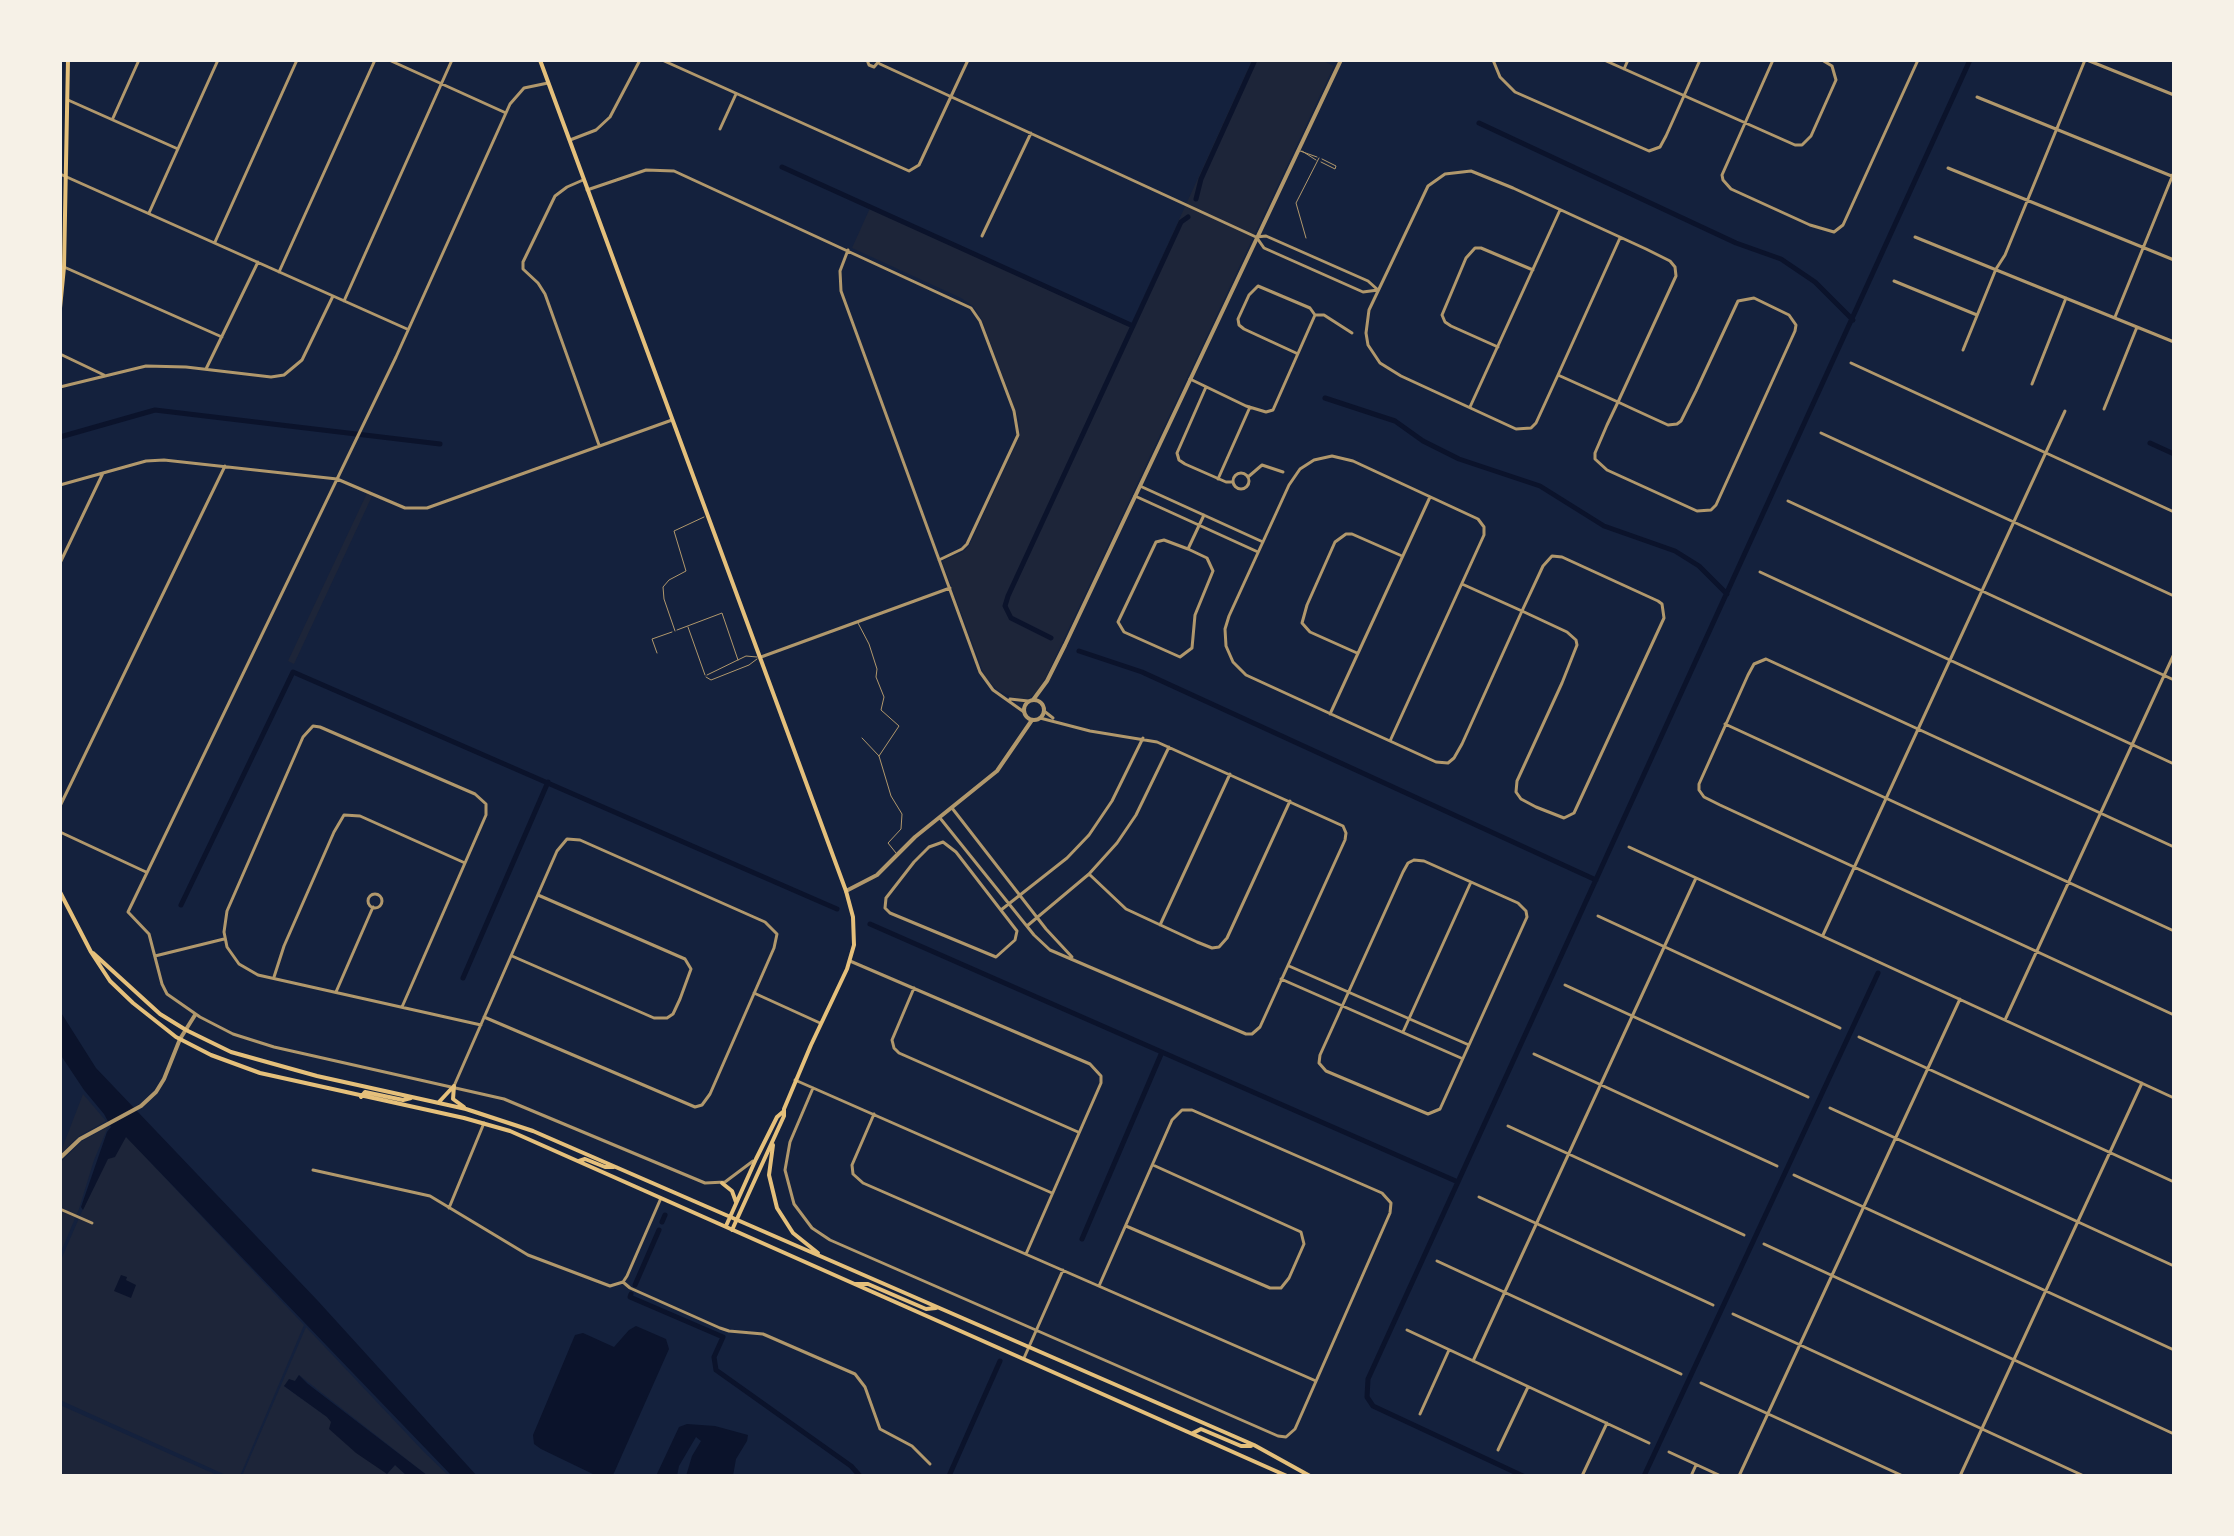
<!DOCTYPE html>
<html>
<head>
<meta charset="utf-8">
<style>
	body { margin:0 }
	#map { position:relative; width:2234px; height:1536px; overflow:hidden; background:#14213d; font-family:"Source Sans 3",sans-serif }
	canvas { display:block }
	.frame { position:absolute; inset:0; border:62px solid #f6f1e7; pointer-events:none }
</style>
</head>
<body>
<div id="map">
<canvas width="2234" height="1536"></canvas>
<div class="frame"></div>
</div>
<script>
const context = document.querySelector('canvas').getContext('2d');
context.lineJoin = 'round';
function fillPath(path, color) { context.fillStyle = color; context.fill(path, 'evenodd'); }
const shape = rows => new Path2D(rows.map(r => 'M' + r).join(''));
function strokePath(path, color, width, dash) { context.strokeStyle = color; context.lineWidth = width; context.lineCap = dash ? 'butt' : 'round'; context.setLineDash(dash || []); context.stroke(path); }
const green = shape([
	[1252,60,1321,60,1334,66,1046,677,1037,692,1023,702,999,691,985,677,942,561,963,552,969,546,1020,436,1019,420,982,320,973,306,961,298,852,248,870,208,1130,327],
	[368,491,373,494,294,664,288,661],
	[83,1094,106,1121,79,1136,60,1154],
	[108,1127,94,1160,79,1209,60,1254,60,1163,82,1141],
	[118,1128,304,1325,240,1476,228,1476,60,1400,60,1262],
	[306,1327,424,1452,449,1476,428,1476,299,1375,295,1381,284,1386,327,1417,387,1474,395,1465,407,1476,242,1476],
	[60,1405,219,1476,60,1476]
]);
const water = shape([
	[60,1011,96,1068,318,1301,477,1476,452,1476,126,1137,115,1157,108,1159,83,1210,81,1207,107,1132,111,1127,104,1114,84,1090,60,1054],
	[121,1275,127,1277,126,1280,136,1285,131,1298,114,1291],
	[636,1326,666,1339,669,1349,614,1473,612,1476,597,1476,541,1449,534,1444,533,1435,575,1335,583,1333,614,1347,629,1330],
	[299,1375,308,1384,428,1476,407,1476,395,1465,387,1474,356,1453,329,1429,331,1422,327,1417,284,1386,289,1379,295,1381],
	[687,1424,715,1426,748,1435,747,1441,736,1459,733,1476,686,1476,692,1456,701,1441,696,1437,679,1466,677,1476,656,1476,679,1427]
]);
const canal = shape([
	[1479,123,1736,243,1781,259,1815,282,1853,320],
	[782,167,1133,326],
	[1196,199,1201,179,1255,60],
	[1325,398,1395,421,1423,441,1459,459,1540,486,1604,526,1675,551,1699,566,1727,594],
	[60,437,155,410,440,444],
	[2150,443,2174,454],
	[1051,638,1011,618,1005,606,1008,596,1181,222,1188,217],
	[1079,651,1142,672,1596,880],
	[181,905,293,672,837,909],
	[870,924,1458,1182],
	[463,978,548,782],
	[662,1222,665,1215],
	[1082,1239,1162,1052],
	[635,1285,659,1230],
	[631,1294,630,1297,723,1337,714,1357,716,1370,851,1466,860,1476],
	[949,1476,1000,1361],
	[1523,1476,1373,1406,1367,1397,1368,1379,1970,60],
	[1644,1476,1878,973]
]);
const service = shape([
	[1300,151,1317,157],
	[1302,151,1316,160],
	[1321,162,1335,169,1336,166,1322,159],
	[1306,238,1296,203,1319,158],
	[858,623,869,644,877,669,876,677,884,697,881,710,899,726,879,756],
	[688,627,705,675],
	[677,630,722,613,738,660],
	[675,631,664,599,663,587,669,580,686,571,674,531,704,517],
	[657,653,652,639,672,632],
	[707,675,746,656,757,657],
	[706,677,711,680,749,665,757,659],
	[862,738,879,756,891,796,902,814,901,829,888,843,896,853]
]);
const minor = shape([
	[389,60,506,113],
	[662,60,909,171,919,165,968,60],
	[867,60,869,65,874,67,880,60],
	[1493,60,1500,77,1515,92,1649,151,1660,147,1666,136,1700,60],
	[1604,60,1795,145,1802,145,1811,136,1836,80,1832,66,1822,60],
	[1773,60,1722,175,1723,180,1731,189,1810,225,1834,232,1843,225,1918,60],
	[2087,60,2174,95],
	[880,64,1256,237,1266,236,1368,281,1378,290],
	[1624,69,1628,60],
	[548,83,524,88,510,104,396,357,128,912,149,934,162,984,167,994,200,1017,233,1034,274,1047,504,1099,705,1183,725,1182,753,1161],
	[1977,97,2174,177],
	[68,100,178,149],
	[113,118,139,60],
	[720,129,736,94],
	[570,140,596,130,610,117,640,60],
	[1948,168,2174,260],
	[60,174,407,329],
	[583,180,567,187,555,196,523,262,523,269,538,283,545,294,599,445],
	[587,190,646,170,674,171,971,308,980,321,1014,411,1018,435,967,544,962,549,939,560],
	[149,213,218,60],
	[982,236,1031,133],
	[1915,237,2174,342],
	[1257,238,1264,248,1363,292,1378,290],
	[215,242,297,60],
	[848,250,840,271,841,291,980,672,993,690,1024,712],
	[64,267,222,337],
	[279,272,375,60],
	[1894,281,1977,315],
	[344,301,452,60],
	[1315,315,1324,315,1352,333],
	[2115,317,2174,172],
	[1498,347,1451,326,1445,322,1442,315,1466,258,1475,248,1481,248,1533,270],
	[1963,350,1996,269,2005,255,2085,60],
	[60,354,104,375],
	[1851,363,2174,512],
	[206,369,258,262],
	[1558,375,1618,402,1633,409,1657,420,1668,425,1677,424,1681,421,1696,391,1738,301,1754,298,1789,315,1796,325,1795,331,1716,505,1711,510,1697,511,1607,470,1595,459,1595,453,1607,425,1618,402,1676,276,1675,267,1670,261,1646,249,1513,188,1471,171,1445,174,1428,186,1369,310,1366,333,1368,345,1380,363,1401,376,1516,429,1531,428,1536,423,1558,375,1620,238],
	[1190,379,1246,406,1266,412,1273,410,1315,315,1310,308,1258,286,1249,295,1238,319,1239,325,1244,329,1296,353],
	[2032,384,2066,298],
	[60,387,146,366,186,367,271,377,284,375,302,360,333,296],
	[1206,387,1177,453,1179,460,1185,464,1226,482,1233,482],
	[1470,407,1560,210],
	[2104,409,2137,327],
	[1821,433,2174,596],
	'1233 481a8 8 0 1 1 16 0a8 8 0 1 1-16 0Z',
	[1248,477,1262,465,1283,472],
	[1218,479,1250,407],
	[60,485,146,461,164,460,337,479,405,508,427,508,672,420],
	[1140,486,1263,542],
	[1135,496,1258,552],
	[1788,501,2174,680],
	[1188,549,1164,540,1156,542,1118,622,1124,632,1180,657,1192,648,1195,615,1213,571,1207,558,1188,549,1204,515],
	[60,563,103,473],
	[1760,572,2174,764],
	[1357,653,1310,632,1302,623,1307,605,1335,542,1346,534,1352,534,1402,556],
	[761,657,950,588],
	[1010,699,1028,701],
	[1044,711,1053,718],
	[1330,714,1430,497],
	[1725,724,2174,931],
	[1390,741,1484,535,1484,527,1478,519,1353,461,1332,456,1314,460,1300,469,1289,485,1229,616,1225,629,1226,646,1233,662,1246,675,1368,731,1436,762,1448,763,1454,758,1462,744,1522,611,1543,566,1552,556,1562,557,1658,601,1662,604,1664,618,1574,813,1564,818,1536,807,1521,799,1516,792,1517,781,1562,683,1577,645,1576,640,1567,632,1522,611,1462,584],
	[60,806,225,466],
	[952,808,1046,929,1072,957],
	[940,818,1034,935,1050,950,1246,1034,1252,1034,1260,1027,1345,840,1346,833,1343,826,1157,742,1090,731,1040,718],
	[60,832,146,872],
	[943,842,956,852,1017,931,1015,940,996,957,890,913,885,908,886,898,914,862,929,847,943,842],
	[1629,847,2174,1098],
	[2174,847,1766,659,1754,664,1748,675,1699,784,1699,790,1704,797,1720,805,2174,1015],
	[1414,860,1424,861,1518,903,1526,911,1527,917,1440,1109,1428,1114,1326,1071,1319,1063,1320,1055,1403,872,1408,863,1414,860],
	[1089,874,1126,909,1197,942,1212,948,1219,947,1227,938,1290,801],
	'368 901a7 7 0 1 1 14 0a7 7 0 1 1-14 0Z',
	[1001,910,1067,858,1089,835,1112,801,1143,738],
	[1598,916,1840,1028],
	[1160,925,1230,774],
	[1027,926,1089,874,1117,843,1136,815,1169,747],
	[1823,935,2065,411],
	[155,956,224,939],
	[512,956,654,1018,667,1018,673,1014,680,999,691,969,685,959,538,895],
	[850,961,1090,1064,1101,1076,1101,1083,1026,1254],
	[1289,966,1469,1045],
	[274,977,284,946,334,832,344,815,360,816,465,863],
	[1281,979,1461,1058],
	[1565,985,1808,1097],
	[914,988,892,1040,894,1048,899,1053,1078,1132],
	[336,992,373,907],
	[754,993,820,1023],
	[402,1007,486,815,486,804,475,794,320,727,313,726,303,737,227,911,224,932,227,947,239,964,258,975,481,1025],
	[2005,1020,2174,654],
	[1403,1032,1471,882],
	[1859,1037,2174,1182],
	[1534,1054,1777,1166],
	[795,1080,1052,1193],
	[454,1086,557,851,567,839,580,840,765,922,777,934,774,948,710,1094,702,1105,695,1107,484,1017],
	[813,1088,790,1142,785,1170,794,1204,812,1228,830,1240,1278,1436,1286,1437,1295,1429,1390,1213,1391,1203,1382,1193,1192,1110,1182,1110,1172,1120,1099,1286],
	[1830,1108,2174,1266],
	[874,1114,852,1165,853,1174,863,1183,1316,1381],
	[1508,1126,1744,1235],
	[313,1170,430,1196,528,1255,610,1286,623,1282,627,1276,661,1198],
	[1794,1175,2174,1350],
	[1479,1197,1713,1305],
	[449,1208,484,1123],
	[60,1209,92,1223],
	[1126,1226,1270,1288,1281,1288,1289,1278,1304,1244,1301,1232,1153,1165],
	[1764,1244,2174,1434],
	[1437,1261,1681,1374],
	[623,1282,630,1288,720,1328,729,1331,763,1334,855,1374,865,1387,880,1429,912,1446,930,1464],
	[1733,1314,2084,1476],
	[1407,1330,1649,1443],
	[1024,1358,1063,1270],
	[1473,1361,1696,878],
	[1701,1383,1903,1476],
	[1420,1414,1449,1350],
	[1498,1450,1528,1387],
	[1669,1452,1721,1476],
	[1582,1476,1607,1423],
	[1691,1476,1696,1465],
	[1739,1476,1960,999],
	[1960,1476,2142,1083]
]);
const tertiary = shape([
	'1024 710a10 10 0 1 1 20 0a10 10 0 1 1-20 0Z',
	[1033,700,1047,681,1065,645,1341,60],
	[846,891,877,875,915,837,997,771,1032,720],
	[60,1158,80,1139,141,1106,156,1092,164,1079,180,1039,195,1015]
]);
const secondary = shape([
	[540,60,846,891,853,917,854,945,847,969,811,1045,784,1109,784,1116,732,1230],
	[60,308,64,267,68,60],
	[60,892,91,952,110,981,133,1003,176,1037,211,1055,260,1073,464,1118,510,1131,1287,1476],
	[93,953,160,1014,186,1030,231,1052,317,1076,466,1109,533,1131,1254,1445,1310,1476],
	[454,1086,453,1099,464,1107],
	[361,1097,365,1092,403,1100,411,1098],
	[439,1102,452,1088],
	[773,1145,769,1175,777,1208,793,1233,818,1253],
	[579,1161,585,1159,605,1167,614,1167],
	[722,1183,732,1191,736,1202],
	[726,1226,756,1159,777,1117,784,1111],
	[855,1284,868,1284,926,1309,936,1308],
	[1193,1433,1201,1429,1241,1446,1251,1446]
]);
fillPath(green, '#1d2539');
fillPath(water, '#0b132b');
strokePath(canal, '#0b132b', 5);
strokePath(service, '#b1986c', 1);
strokePath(minor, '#b1986c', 3);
strokePath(tertiary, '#b1986c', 4);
strokePath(secondary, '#e5c07b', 4);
</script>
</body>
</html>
